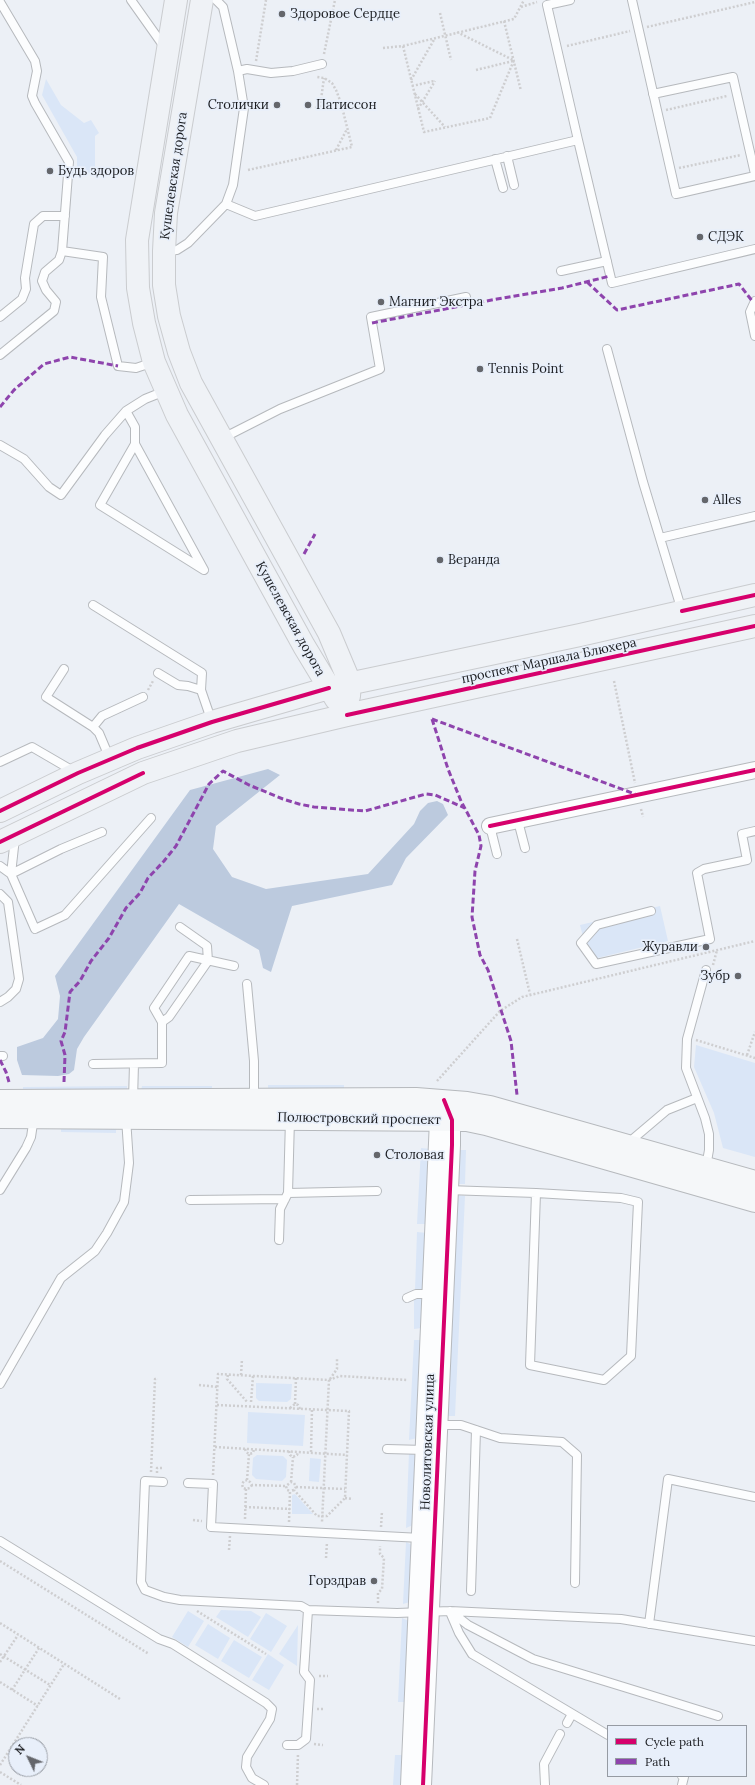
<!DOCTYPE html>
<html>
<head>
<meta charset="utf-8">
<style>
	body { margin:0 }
	#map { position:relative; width:755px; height:1785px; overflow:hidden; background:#ecf0f6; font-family:Lora,serif }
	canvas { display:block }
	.legend { position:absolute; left:607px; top:1725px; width:140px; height:52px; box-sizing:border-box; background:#e8effa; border:1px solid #969ba3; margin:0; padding:5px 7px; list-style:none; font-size:12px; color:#1a1c20 }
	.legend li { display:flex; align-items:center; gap:8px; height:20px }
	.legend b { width:20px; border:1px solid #969ba3 }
	.north { position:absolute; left:8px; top:1737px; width:40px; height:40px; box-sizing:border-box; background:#e8effa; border:1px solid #969ba3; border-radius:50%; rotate:313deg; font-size:11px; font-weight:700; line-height:16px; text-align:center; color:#1a1c20 }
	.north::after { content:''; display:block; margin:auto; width:14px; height:18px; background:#64666b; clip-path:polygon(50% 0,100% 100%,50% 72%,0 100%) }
</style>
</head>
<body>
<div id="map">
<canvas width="755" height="1785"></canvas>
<ul class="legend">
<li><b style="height:5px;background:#d6006c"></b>Cycle path</li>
<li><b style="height:5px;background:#8e44ad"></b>Path</li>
</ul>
<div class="north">N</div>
</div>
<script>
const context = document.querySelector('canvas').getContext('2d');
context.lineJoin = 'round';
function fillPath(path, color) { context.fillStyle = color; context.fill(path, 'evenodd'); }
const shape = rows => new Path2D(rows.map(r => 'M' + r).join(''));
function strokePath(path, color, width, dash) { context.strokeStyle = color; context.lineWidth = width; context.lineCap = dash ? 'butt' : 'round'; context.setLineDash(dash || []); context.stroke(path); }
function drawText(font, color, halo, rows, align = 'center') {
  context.font = font + ' Lora,serif'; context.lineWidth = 3.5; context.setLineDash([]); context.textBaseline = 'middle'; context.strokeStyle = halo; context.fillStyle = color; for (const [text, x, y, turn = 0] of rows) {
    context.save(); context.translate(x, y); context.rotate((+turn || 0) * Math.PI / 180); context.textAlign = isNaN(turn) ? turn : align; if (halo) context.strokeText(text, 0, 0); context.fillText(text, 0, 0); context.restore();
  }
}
const green = shape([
	[46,79,61,105,84,123,91,120,99,133,95,136,95,173,77,173,77,157,42,95],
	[660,906,668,941,589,960,580,925],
	[696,1045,755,1063,755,1157,723,1148,714,1113,694,1067],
	[268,1085,344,1085,344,1091,268,1091],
	[127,1086,127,1091,23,1090,23,1087],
	[142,1086,212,1086,212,1090,141,1090],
	[61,1128,116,1128,116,1133,61,1132],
	[421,1148,431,1149,427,1224,417,1224],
	[459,1150,466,1150,465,1184,457,1184],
	[457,1195,465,1196,455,1416,446,1416],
	[417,1232,427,1233,425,1290,415,1290],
	[414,1298,424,1298,422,1328,414,1329],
	[414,1340,422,1340,417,1438,409,1440],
	[256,1383,292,1384,291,1399,287,1402,259,1401,256,1398],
	[248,1412,305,1415,303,1446,247,1443],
	[409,1452,416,1456,413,1525,406,1528],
	[257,1455,283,1456,287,1460,286,1477,282,1481,256,1479,252,1475,253,1458],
	[310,1458,321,1459,319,1482,309,1481],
	[295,1494,313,1514,292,1514,292,1495],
	[406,1542,412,1545,410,1602,403,1604],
	[221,1610,251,1611,261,1617,248,1637,216,1617],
	[188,1611,204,1621,188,1647,172,1637],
	[266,1613,287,1626,271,1652,250,1639],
	[402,1618,409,1621,406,1702,398,1702],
	[208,1624,230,1638,218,1659,195,1645],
	[298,1625,297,1666,279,1654],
	[234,1640,262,1657,249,1678,221,1661],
	[268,1654,284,1665,269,1690,252,1680],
	[395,1755,403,1755,401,1785,393,1785]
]);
const forest = shape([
	[268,769,280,775,216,826,213,849,232,877,266,889,368,874,414,824,420,811,428,803,437,801,443,804,448,815,406,858,392,885,292,906,271,972,263,968,259,950,179,904,84,1037,77,1049,74,1070,69,1074,58,1076,22,1075,17,1060,17,1047,43,1038,58,1019,60,996,55,976,190,790]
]);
const path = shape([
	[521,7,537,2],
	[440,13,451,60],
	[504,21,521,91],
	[647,27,755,2],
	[457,32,513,60],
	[403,46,424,132,490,118,514,60],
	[567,46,630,31],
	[383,48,403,46,514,19,524,0],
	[324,54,335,0],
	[256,61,266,0],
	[476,70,513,61],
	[411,80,435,38],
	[412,86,434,81],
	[415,94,445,127],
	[320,107,324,78],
	[315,108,341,103],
	[418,109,435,81],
	[666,110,727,96],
	[336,150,347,129],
	[679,168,741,155],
	[248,170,352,147,341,103,336,90,332,83,324,78,317,77],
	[614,681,635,783],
	[148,690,153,681],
	[641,809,643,817],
	[517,939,530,994],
	[713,965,717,950],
	[696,1040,755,1058],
	[747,1055,755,1032],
	[437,1081,500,1011,522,997,755,941],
	[228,1375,227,1379,248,1403],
	[241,1375,242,1359],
	[330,1379,337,1369,337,1359],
	[329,1380,340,1376,407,1380],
	[199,1385,218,1387],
	[251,1402,253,1376],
	[295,1404,296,1378],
	[217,1405,349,1411,345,1498,327,1516,317,1516,294,1490],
	[290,1408,295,1404,298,1405,300,1409],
	[215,1447,347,1455],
	[245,1449,246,1452,249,1454,253,1453,254,1449],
	[289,1451,290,1455,293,1457,297,1455,298,1452],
	[311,1452,312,1409],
	[151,1472,155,1379,158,1379],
	[157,1473,157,1468,163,1468],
	[213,1475,218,1374,329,1380,322,1522],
	[247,1480,249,1454],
	[291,1482,293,1457],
	[252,1485,250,1488,246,1489,243,1488,242,1484,244,1481,247,1480,250,1482,252,1485,286,1486],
	[296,1487,345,1489],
	[345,1498,353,1499],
	[245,1507,290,1509],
	[245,1519,246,1489],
	[193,1520,202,1521],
	[289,1522,290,1491,287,1490,286,1486,291,1482,294,1483,296,1487,294,1490,290,1491],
	[381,1527,382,1511],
	[229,1550,230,1536],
	[326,1558,327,1542],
	[0,1561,149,1654],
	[378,1603,378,1593,382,1589,384,1558,380,1554,380,1546],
	[197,1611,266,1654],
	[0,1623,120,1699],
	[0,1654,50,1685],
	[0,1662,18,1635],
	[319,1676,328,1676],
	[0,1682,38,1706],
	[12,1690,39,1648],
	[317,1709,325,1709],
	[314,1744,323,1745],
	[0,1765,64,1664],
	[0,1772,21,1785],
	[297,1785,298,1754]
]);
const lane = shape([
	[131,0,165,48],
	[632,0,676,194,755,176],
	[0,2,35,61,37,71,32,96,35,103,69,162,62,251,59,260,45,272,42,281,46,290,56,302,54,311,0,355],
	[238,71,247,69,271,73,293,71,322,64],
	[653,94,733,77,755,174],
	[578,140,612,283,755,249],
	[507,156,514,185],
	[495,159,503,188],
	[226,204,255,216,578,140,547,5,570,0],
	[62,251,103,257,101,297,118,366,136,368,154,362],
	[165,251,177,250,188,243,226,204,233,185,244,108,238,71,223,7,216,0],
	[561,271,607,261],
	[755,301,750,312,755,336],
	[0,317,22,299,26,289,25,278,34,224,43,216,65,216],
	[607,349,643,482,682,611],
	[126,411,135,427,135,444,204,570,100,505,135,444],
	[223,438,280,409,380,369,371,317,466,297],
	[0,445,24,459,49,487,61,495,105,435,126,411,145,399,165,391],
	[660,538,755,516],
	[93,605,202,673,201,690,212,722],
	[64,669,46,697,93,727,99,733,110,759],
	[158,673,178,685,188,686,201,690],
	[93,727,102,716,143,697],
	[0,762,32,747,75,772],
	[518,821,525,848],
	[490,826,497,854],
	[102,832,61,849,11,874,35,929,65,915,151,818],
	[0,866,11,874,15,838],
	[0,894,8,902,19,979,16,989,8,997,0,1002],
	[651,911,597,925,581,943,596,964,710,939,697,873,704,869,747,860,742,834,755,831],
	[247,984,254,1061,254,1099],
	[162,1022,154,1008,189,956,234,966],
	[0,1056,3,1056],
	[93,1064,162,1063,162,1022,169,1017,208,961,207,946,180,927],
	[133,1100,134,1064],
	[630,1145,634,1138,667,1110,697,1098],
	[706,1167,709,1150,709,1134,705,1118,686,1068,687,1039,706,970],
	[0,1190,26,1148,31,1137,34,1117],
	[447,1190,536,1193,621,1198,638,1202,631,1356,604,1380,530,1365,536,1193],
	[288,1193,377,1191],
	[190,1200,285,1199],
	[279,1240,280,1209,288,1193,290,1119],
	[407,1298,416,1294,433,1294],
	[0,1384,61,1278,95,1251,107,1233,124,1202,129,1163,126,1118],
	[438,1425,461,1425,500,1438,562,1442,577,1455,575,1583],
	[387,1449,425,1450],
	[163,1482,145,1481,141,1582,145,1590,164,1597,180,1600,301,1606,308,1610,397,1613,450,1611,621,1619,755,1641],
	[188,1483,213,1484,211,1527,421,1538],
	[0,1541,159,1639,173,1644,266,1703,272,1709,270,1719,247,1757,246,1767,252,1778,264,1785],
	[471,1591,476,1430],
	[450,1611,468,1625,533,1659,718,1716],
	[450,1612,459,1633,472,1654,608,1735],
	[649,1624,668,1479,755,1497],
	[567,1723,572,1714],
	[287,1745,298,1745,306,1739,310,1680,304,1672,308,1610],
	[682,1776,684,1777,682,1785],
	[545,1785,544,1764,560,1734]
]);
const street = shape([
	[490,826,755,770],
	[409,1785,438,1120,441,1110],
	[423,1785,452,1145,452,1120,448,1110]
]);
const secondary = shape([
	[0,1101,416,1099,467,1103,490,1107,755,1182],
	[0,1117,467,1120,486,1124,755,1201]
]);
const primary = shape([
	[176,0,137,240,138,288,144,323,154,362,177,415,304,646,336,699],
	[202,0,166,213,164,251,164,285,169,316,179,352,191,383,329,633,350,683,349,696],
	[0,811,78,773,137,748,212,722,329,688,580,635,755,595],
	[0,842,143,773,237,741,347,715,755,626]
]);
const quiet = shape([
	[587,282,617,310,739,284,753,302],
	[372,323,497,299,562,288,610,276],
	[0,407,14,390,44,364,70,357,118,366],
	[304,554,315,534],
	[432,719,448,769,461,801,479,835,481,846,475,871,472,917,480,955,488,970,511,1041,517,1095],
	[432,719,635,794],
	[0,1060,6,1072,9,1082],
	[64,1082,65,1055,61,1041,65,1032,70,992,80,981,91,961,109,938,126,908,140,893,148,878,164,861,176,846,209,784,223,771,249,785,283,799,299,804,314,807,365,811,426,794,435,795,465,808]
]);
const cycleway = shape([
	[682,611,755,595],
	[347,715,755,626],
	[0,811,78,773,137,748,212,722,329,688],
	[490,826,755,770],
	[0,842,143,773],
	[423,1785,452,1145,452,1120,444,1100]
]);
const markers = [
	[282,14,4,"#64666b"],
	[277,105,4,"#64666b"],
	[308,105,4,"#64666b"],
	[50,171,4,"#64666b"],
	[700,237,4,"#64666b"],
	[381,302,4,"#64666b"],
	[480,369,4,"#64666b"],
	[705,500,4,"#64666b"],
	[440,560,4,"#64666b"],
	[706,947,4,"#64666b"],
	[738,976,4,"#64666b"],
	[377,1155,4,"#64666b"],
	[374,1581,4,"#64666b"]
];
const poiNames = [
	["Здоровое Сердце",290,14],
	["Столички",269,105,"right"],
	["Патиссон",316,105],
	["Будь здоров",58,171],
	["СДЭК",708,237],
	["Магнит Экстра",389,302],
	["Tennis Point",488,369],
	["Alles",713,500],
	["Веранда",448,560],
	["Журавли",698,947,"right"],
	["Зубр",730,976,"right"],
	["Столовая",385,1155],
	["Горздрав",366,1581,"right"]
];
const streetNames = [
	["Кушелевская дорога",174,176,-82],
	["Кушелевская дорога",290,619,61],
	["проспект Маршала Блюхера",549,661,-12],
	["Полюстровский проспект",359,1119,1],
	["Новолитовская улица",428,1442,-88]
];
fillPath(green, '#dae6f7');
fillPath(forest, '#bccade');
strokePath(lane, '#b6b9bd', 10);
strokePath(street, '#b6b9bd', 18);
strokePath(secondary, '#b6b9bd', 24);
strokePath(primary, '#cacccf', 24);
strokePath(path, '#ceced0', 2.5, [2, 2]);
strokePath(lane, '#fcfdfe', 8);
strokePath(street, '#fcfdfe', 16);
strokePath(secondary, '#f5f7f9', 22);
strokePath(primary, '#eff2f6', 22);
strokePath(quiet, '#8e44ad', 3, [6, 3]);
strokePath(cycleway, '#d6006c', 4);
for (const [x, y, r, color] of markers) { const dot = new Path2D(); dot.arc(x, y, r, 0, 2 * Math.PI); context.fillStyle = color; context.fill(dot); strokePath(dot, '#e8effa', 1.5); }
drawText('13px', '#1a1c20', '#e8effa', poiNames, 'left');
drawText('13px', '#1a1c20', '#e8effa', streetNames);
</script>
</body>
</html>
